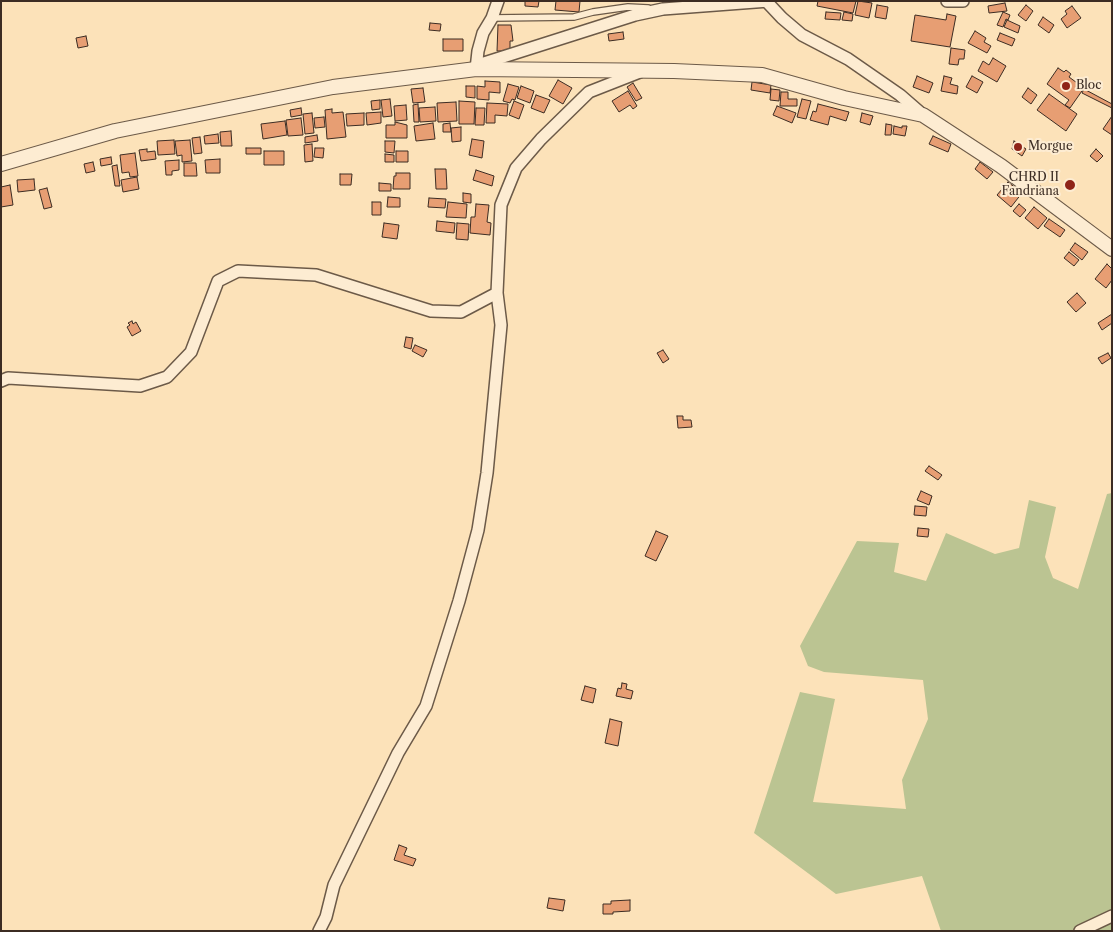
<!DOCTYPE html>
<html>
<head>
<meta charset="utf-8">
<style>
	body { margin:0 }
	#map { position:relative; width:1113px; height:932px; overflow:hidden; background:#fce2b9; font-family:"Libre Caslon Text",serif }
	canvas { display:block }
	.frame { position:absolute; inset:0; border:2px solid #3c2c23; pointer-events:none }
</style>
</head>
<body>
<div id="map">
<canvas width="1113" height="932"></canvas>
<div class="frame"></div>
</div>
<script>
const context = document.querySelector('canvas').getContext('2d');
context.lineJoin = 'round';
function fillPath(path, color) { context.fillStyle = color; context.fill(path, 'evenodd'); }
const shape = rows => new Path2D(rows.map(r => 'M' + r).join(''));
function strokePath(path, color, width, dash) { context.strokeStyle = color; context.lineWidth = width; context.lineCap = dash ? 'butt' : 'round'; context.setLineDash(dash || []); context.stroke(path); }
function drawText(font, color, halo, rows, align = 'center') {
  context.font = font + ' "Libre Caslon Text",serif'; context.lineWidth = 4; context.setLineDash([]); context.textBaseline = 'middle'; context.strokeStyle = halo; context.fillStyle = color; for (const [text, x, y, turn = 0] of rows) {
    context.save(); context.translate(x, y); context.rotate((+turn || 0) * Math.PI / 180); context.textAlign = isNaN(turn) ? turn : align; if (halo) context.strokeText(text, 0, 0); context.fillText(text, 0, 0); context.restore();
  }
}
const green = shape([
	[1112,493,1112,931,941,931,922,876,836,894,754,833,800,692,835,699,813,802,906,809,902,780,928,719,923,680,824,672,808,666,800,646,857,541,899,543,894,572,926,581,946,533,995,554,1019,548,1029,500,1056,507,1045,557,1053,578,1078,589,1107,494]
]);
const building = shape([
	[525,1,539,1,538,7,525,6,525,1],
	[556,1,580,1,579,12,555,10,556,1],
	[818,1,856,1,853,13,817,6,818,1],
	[858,1,872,3,869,18,855,15,858,1],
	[1005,3,1007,11,989,13,988,6,1005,3],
	[877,5,888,7,886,19,875,17,877,5],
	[1026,5,1033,11,1026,21,1018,15,1026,5],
	[1072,6,1081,18,1067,28,1061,19,1067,14,1065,11,1072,6],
	[826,12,841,13,840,20,825,19,826,12],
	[844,12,853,14,852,21,842,20,844,12],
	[1003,12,1010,15,1008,20,1006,19,1003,27,997,25,1003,12],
	[947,14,956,16,950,47,911,41,915,15,946,20,947,14],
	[1043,17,1054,25,1049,33,1038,25,1043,17],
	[1007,20,1020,26,1018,33,1004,27,1007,20],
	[430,23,441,24,440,31,429,30,430,23],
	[498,25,511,25,513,41,510,41,510,51,497,51,498,25],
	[975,31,986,38,984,42,991,46,987,53,968,43,975,31],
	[623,32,624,39,609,41,608,34,623,32],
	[1000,33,1015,39,1012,46,997,40,1000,33],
	[86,36,88,46,78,48,76,38,86,36],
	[443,39,463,39,463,51,443,51,443,39],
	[951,48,965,50,964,59,959,59,958,65,949,64,951,48],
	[993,58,1006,66,997,82,978,71,983,61,989,65,993,58],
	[1058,68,1064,72,1066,70,1071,74,1069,77,1084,88,1070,108,1065,105,1069,100,1047,84,1058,68],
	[917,76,933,83,929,93,913,87,917,76],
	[944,76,952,78,950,84,958,86,957,94,941,91,944,76],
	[972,76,983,82,977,93,966,87,972,76],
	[558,80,572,88,563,104,549,96,558,80],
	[485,81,500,82,500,93,489,92,489,100,477,99,477,86,485,87,485,81],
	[752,82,771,85,770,93,751,90,752,82],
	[633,83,642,98,636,101,627,87,633,83],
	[508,84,519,87,515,100,512,99,510,103,503,101,508,84],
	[466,86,475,86,475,98,466,97,466,86],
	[521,86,534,91,530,103,517,98,521,86],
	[423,88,425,102,413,103,411,89,423,88],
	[1028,88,1037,95,1031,104,1022,97,1028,88],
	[771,89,780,90,779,101,770,100,771,89],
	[1084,89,1112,104,1112,108,1082,93,1084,89],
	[628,91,637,106,633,109,630,105,619,112,612,101,628,91],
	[781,92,788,92,788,99,797,99,797,106,780,106,781,92],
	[1049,94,1077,114,1066,131,1037,110,1049,94],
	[536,95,550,100,544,113,531,108,536,95],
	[390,99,392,116,383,117,381,100,390,99],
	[802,99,811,101,806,119,797,117,802,99],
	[380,100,380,109,372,110,371,101,380,100],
	[459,101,475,102,474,124,459,124,459,101],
	[514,101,524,105,519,119,509,115,514,101],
	[456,102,457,121,438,122,437,103,456,102],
	[487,103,508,104,507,116,495,115,495,123,486,123,487,103],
	[418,104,419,122,414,122,413,105,418,104],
	[818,104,849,112,846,121,830,116,828,125,810,120,813,111,816,112,818,104],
	[406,105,407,120,395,121,394,106,406,105],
	[777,106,796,113,792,123,773,115,777,106],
	[435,107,436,121,420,122,419,108,435,107],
	[301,108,302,115,291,117,290,110,301,108],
	[476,108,485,108,484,125,475,125,476,108],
	[332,109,332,113,343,112,346,137,327,139,325,110,332,109],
	[381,112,381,123,367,125,366,113,381,112],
	[312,113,314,133,305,134,303,114,312,113],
	[364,113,364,125,347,126,346,114,364,113],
	[862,113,873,116,870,125,860,122,862,113],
	[1112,116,1112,135,1103,129,1112,116],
	[324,117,325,127,315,128,314,118,324,117],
	[301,118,303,135,288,136,286,120,301,118],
	[285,121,287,135,263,139,261,124,285,121],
	[395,122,407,125,407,138,386,138,386,125,395,125,395,122],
	[433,123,435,139,416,141,414,126,433,123],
	[450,123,451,132,443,132,443,124,450,123],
	[886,124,892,125,891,135,885,135,886,124],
	[894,126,902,128,902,126,907,126,905,136,893,134,894,126],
	[461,127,461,141,452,142,451,128,461,127],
	[231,131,232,146,221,146,220,132,231,131],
	[218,134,219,143,205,144,204,136,218,134],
	[317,135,318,141,305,143,305,137,317,135],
	[933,136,951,144,948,152,929,144,933,136],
	[200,137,202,153,194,154,192,138,200,137],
	[472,139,484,141,482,158,469,155,472,139],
	[174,140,175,154,158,155,157,141,174,140],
	[190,140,192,161,182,162,182,155,177,156,175,141,190,140],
	[385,141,395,141,394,153,385,152,385,141],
	[1014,141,1026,149,1022,156,1012,149,1014,141],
	[312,144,313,161,305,162,304,145,312,144],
	[246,148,261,148,261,154,246,154,246,148],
	[315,148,324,148,323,158,314,157,315,148],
	[147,149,147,152,155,151,156,159,141,161,139,150,147,149],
	[1096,149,1103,156,1097,162,1090,156,1096,149],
	[264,151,284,151,284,165,264,165,264,151],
	[396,151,408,151,408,162,396,162,396,151],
	[135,153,138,176,130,177,129,172,122,173,120,155,135,153],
	[385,154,394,155,394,162,385,162,385,154],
	[111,157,112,164,101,166,100,159,111,157],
	[220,159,220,173,206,173,205,160,220,159],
	[179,160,179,170,172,171,172,175,166,175,165,161,179,160],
	[93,162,95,171,86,173,84,164,93,162],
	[980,162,993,172,987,179,975,169,980,162],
	[184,163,196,163,197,176,184,176,184,163],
	[117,165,120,186,115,186,112,166,117,165],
	[435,169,446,169,447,189,436,189,435,169],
	[476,170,494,176,492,186,473,180,476,170],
	[396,173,410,173,410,189,393,189,394,176,396,176,396,173],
	[340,174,352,174,351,185,340,185,340,174],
	[137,177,139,189,123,192,121,180,137,177],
	[34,179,35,190,18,192,17,180,34,179],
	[1008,182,1022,193,1011,207,997,195,1008,182],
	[379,183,391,184,391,191,379,191,379,183],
	[10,185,13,205,1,207,1,187,10,185],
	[47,188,52,207,44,209,39,190,47,188],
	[463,193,471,194,471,203,463,202,463,193],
	[388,197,400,198,400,207,387,207,388,197],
	[429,198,446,199,445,208,428,207,429,198],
	[372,202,381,202,381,215,372,215,372,202],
	[448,202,467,204,466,218,446,217,448,202],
	[476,204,489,205,487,222,491,223,490,235,470,233,471,217,475,217,476,204],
	[1019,204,1026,210,1020,217,1013,211,1019,204],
	[1034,207,1047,218,1038,229,1025,218,1034,207],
	[1049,219,1065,230,1060,237,1044,226,1049,219],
	[437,221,455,223,454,233,436,231,437,221],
	[384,223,399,225,397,239,382,237,384,223],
	[457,223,469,224,468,240,456,239,457,223],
	[1075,243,1088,252,1082,260,1070,250,1075,243],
	[1069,252,1079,260,1074,266,1064,258,1069,252],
	[1107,264,1112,269,1112,280,1106,288,1095,279,1107,264],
	[1077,293,1086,303,1076,312,1067,302,1077,293],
	[1112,314,1112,323,1102,330,1098,323,1112,314],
	[132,321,133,324,136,322,141,331,132,336,127,327,130,325,128,323,132,321],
	[406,337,413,338,411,349,404,347,406,337],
	[415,345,427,350,423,357,412,351,415,345],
	[663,350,669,359,663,363,657,353,663,350],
	[1108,353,1111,358,1102,364,1098,358,1108,353],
	[677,416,683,416,683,420,691,420,692,427,678,428,677,416],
	[929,466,942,475,938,480,925,471,929,466],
	[921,491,932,496,929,505,917,500,921,491],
	[915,506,927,507,926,516,914,515,915,506],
	[918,528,929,529,928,537,917,536,918,528],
	[656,531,668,536,656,561,645,556,656,531],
	[622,683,627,684,626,689,633,691,631,699,616,696,618,688,621,689,622,683],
	[585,686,596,689,593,703,581,700,585,686],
	[610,719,622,722,618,746,605,743,610,719],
	[399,845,407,848,404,855,416,859,413,866,394,860,399,845],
	[549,898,565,900,563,911,547,908,549,898],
	[630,900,630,911,613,912,613,914,603,914,603,904,611,904,611,901,630,900]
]);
const service = shape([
	[492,18,574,17,593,12,628,7,648,8]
]);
const minor = shape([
	[766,1,782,18,802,35,848,59,900,95,923,115],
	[947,1,963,1],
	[476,69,484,63,635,15,663,9,769,1],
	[476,69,478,51,483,33,492,18,498,1],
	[1,381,8,378,140,386,167,377,191,352,218,281,238,271,316,275,431,311,461,312,497,293],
	[319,931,326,917,334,885,398,753,426,706,459,601,478,530,487,473,501,325,497,293,501,205,516,168,541,139,589,92,640,72],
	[1080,931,1112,916]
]);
const tertiary = shape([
	[1,164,115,131,333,87,476,69,674,71,762,75,844,98,923,115,1001,166,1112,249]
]);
const markers = [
	[1066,86,5,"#8f2418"],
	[1018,147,5,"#8f2418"],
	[1070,185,6,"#8f2418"]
];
const poiNames = [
	["Bloc",1076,86],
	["Morgue",1028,147],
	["CHRD II",1059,178,"right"],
	["Fandriana",1059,192,"right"]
];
fillPath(green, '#bbc492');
fillPath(building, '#e79e73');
strokePath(building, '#3c2c23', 1);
strokePath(service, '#6c5a48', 8);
strokePath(minor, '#6c5a48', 14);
strokePath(tertiary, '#6c5a48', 16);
strokePath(service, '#fdecd2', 5.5);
strokePath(minor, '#fdecd2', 11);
strokePath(tertiary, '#fdecd2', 14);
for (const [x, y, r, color] of markers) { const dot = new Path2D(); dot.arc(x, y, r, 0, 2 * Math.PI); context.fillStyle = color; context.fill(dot); strokePath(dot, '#fdecd2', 2); }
drawText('12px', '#3c2c23', '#fdecd2', poiNames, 'left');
</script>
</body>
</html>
